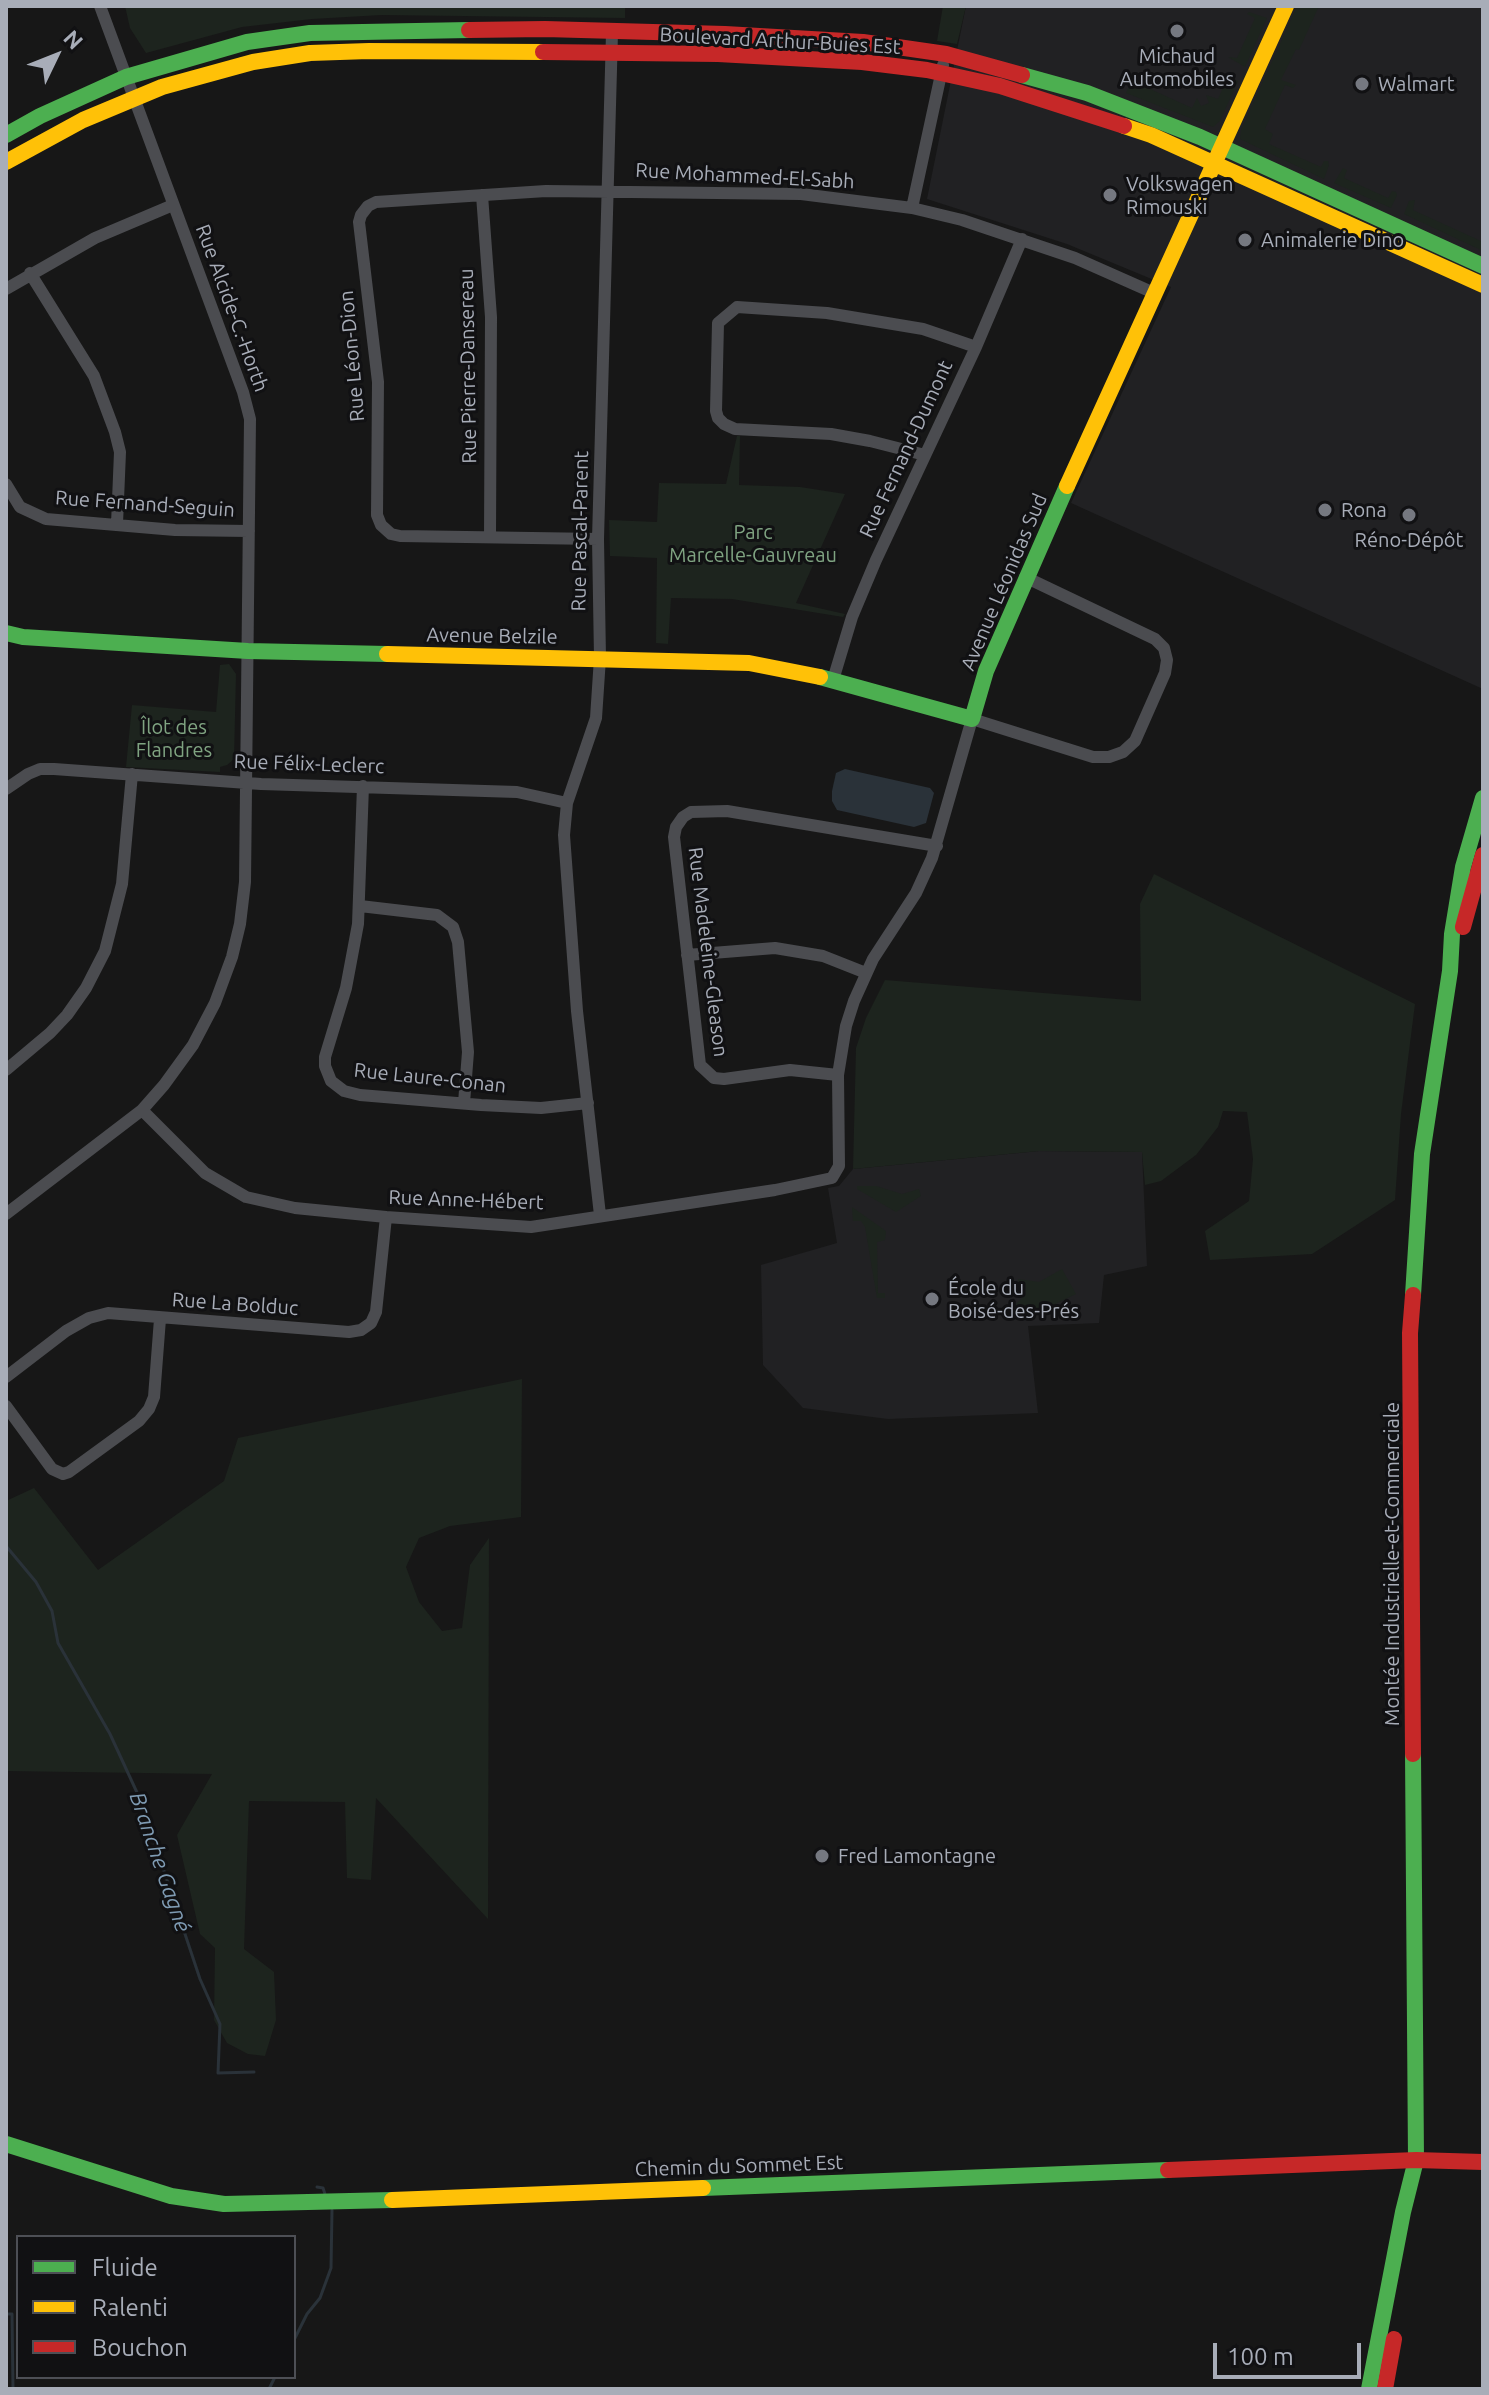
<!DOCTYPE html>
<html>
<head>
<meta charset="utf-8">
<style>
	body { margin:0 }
	#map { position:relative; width:1489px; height:2395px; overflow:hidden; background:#171717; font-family:Ubuntu,sans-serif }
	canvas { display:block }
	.frame { position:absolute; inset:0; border:8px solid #a8adb8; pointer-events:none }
	.legend { position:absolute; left:16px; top:2235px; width:280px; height:144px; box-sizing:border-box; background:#111113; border:2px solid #4d4f55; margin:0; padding:10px 14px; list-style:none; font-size:24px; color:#a8adb8 }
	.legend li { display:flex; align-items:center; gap:16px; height:40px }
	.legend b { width:40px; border:2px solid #4d4f55 }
	.north { position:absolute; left:16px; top:16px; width:80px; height:80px; -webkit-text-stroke:6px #111113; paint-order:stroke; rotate:47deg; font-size:22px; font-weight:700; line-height:32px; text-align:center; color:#a8adb8 }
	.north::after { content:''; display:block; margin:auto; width:28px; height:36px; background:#a8adb8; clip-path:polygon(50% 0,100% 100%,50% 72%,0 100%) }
	.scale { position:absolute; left:1213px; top:2343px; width:148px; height:36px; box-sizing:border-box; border:4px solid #a8adb8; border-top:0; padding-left:10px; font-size:24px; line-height:28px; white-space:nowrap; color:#a8adb8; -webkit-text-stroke:6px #111113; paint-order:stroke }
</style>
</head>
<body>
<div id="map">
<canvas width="1489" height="2395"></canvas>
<div class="frame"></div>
<ul class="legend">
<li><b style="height:10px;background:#4caf50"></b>Fluide</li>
<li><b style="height:10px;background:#ffc107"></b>Ralenti</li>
<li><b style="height:10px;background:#c62828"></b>Bouchon</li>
</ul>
<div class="north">N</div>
<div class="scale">100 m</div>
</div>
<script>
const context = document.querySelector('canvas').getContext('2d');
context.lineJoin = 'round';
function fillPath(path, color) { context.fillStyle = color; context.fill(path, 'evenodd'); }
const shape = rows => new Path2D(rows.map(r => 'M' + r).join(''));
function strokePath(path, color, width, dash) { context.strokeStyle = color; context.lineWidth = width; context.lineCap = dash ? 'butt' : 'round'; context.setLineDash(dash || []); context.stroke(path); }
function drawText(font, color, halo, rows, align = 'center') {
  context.font = font + ' Ubuntu,sans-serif'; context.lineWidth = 6; context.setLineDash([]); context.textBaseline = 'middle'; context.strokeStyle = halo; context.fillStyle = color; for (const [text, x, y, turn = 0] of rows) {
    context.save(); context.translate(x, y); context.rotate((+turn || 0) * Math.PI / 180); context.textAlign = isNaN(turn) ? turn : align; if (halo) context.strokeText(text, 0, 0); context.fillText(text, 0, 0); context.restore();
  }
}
const built = shape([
	[966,6,1483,6,1483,689,1071,503,1171,287,1067,244,927,199],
	[1039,1151,1142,1152,1147,1266,1104,1275,1099,1323,1028,1326,1038,1413,888,1419,803,1408,763,1365,761,1265,837,1243,828,1188,839,1186,853,1169]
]);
const green = shape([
	[125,6,625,6,625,18,381,15,312,19,242,27,146,53,130,28],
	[943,6,966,6,957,44,937,41],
	[1297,6,1319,6,1299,50,1296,49,1281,80,1296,85,1293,88,1285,85,1265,129,1273,134,1269,144,1321,167,1324,161,1328,161,1329,165,1324,179,1240,139,1241,130],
	[1249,12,1267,18,1245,67,1228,57,1237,58,1255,18,1247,14],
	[1140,74,1137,83,1192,108,1197,98,1201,106,1209,103,1206,95,1218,99,1226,81,1218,77,1220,75,1238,81,1220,121,1213,127,1126,93,1135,75],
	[1343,168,1347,170,1344,178,1388,198,1392,191,1396,192,1397,195,1391,208,1334,183],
	[1415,200,1413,210,1483,242,1483,251,1404,214,1409,201],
	[737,436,740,436,739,485,800,487,845,494,796,603,845,614,843,617,732,599,671,598,668,644,656,643,657,558,610,556,609,520,657,522,659,483,726,484],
	[229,664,236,674,234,759,227,765,220,767,220,772,126,767,132,705,216,712,220,665],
	[1154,874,1415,1004,1401,1114,1395,1200,1312,1254,1210,1260,1205,1231,1249,1201,1253,1159,1247,1112,1223,1111,1218,1127,1196,1155,1161,1181,1145,1185,1142,1152,1039,1151,853,1169,856,1048,866,1018,885,980,1141,1001,1140,904],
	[857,1186,876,1186,902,1194,919,1189,921,1196,896,1212,857,1189],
	[852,1207,886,1231,885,1240,877,1242,878,1293,885,1293,885,1298,877,1298,865,1227,861,1221,853,1221],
	[1062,1269,1076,1294,1022,1320,1006,1314,1026,1294,1019,1287,1018,1279,1039,1282],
	[522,1379,521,1517,450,1526,419,1538,406,1567,419,1602,442,1631,462,1628,470,1565,489,1538,488,1919,376,1798,371,1880,347,1878,345,1802,249,1801,244,1949,274,1972,276,2020,265,2056,248,2054,227,2043,214,2020,215,1948,200,1934,177,1835,212,1774,6,1771,6,1501,34,1488,98,1570,224,1481,238,1438]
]);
const water = shape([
	[845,769,930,788,934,793,926,823,914,827,837,810,832,801,832,791,836,773]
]);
const stream = shape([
	[6,1546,36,1582,52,1611,58,1643,110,1734,140,1799,200,1979,220,2024,218,2073,254,2072],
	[317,2187,323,2188,325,2194],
	[6,2314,12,2314,13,2389],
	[294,2340,307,2314,320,2298,331,2268,332,2210],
	[269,2389,275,2377]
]);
const street = shape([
	[482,195,491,317,490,537],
	[912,208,943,65],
	[30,273,94,376,115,432,120,452,117,524],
	[6,289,95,238,173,205],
	[925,455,870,441,831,434,735,429,724,424,718,418,716,411,718,323,737,307,827,313,923,329,976,347],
	[6,484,20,507,46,519,175,530,249,531],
	[598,539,400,536,391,534,381,525,377,515,378,382,359,222,361,215,368,206,376,202,546,191,801,194,912,208,962,220,1075,258,1154,293],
	[833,680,852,617,876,560,976,347,1022,239],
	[363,786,358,924,346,988,325,1057,325,1066,331,1081,344,1091,360,1095,481,1105,541,1108,588,1103],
	[6,789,28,774,40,769,54,769,261,784,517,792,567,803],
	[360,906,437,915,453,927,458,942,468,1052,464,1103],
	[687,955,775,948,823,956,866,973],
	[6,1070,50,1033,67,1015,86,988,105,951,122,884,132,774],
	[838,1075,790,1070,724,1079,714,1078,700,1065,674,837,676,827,683,817,691,812,727,811,937,846],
	[142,1110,205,1173,246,1197,295,1208,386,1217,531,1227,775,1190,832,1178,839,1166,838,1075,846,1026,854,1001,873,959,916,893,932,858,972,719,1093,757,1109,757,1123,752,1135,741,1165,673,1167,660,1164,648,1155,639,1025,577],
	[6,1214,142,1110,164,1085,193,1045,215,1003,232,957,240,924,245,882,250,419,243,392,100,6],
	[600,1215,577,1011,564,835,567,803,596,718,600,658,598,539,612,33],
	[6,1377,66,1331,89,1318,108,1313,349,1332,361,1330,371,1323,376,1312,386,1217],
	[6,1406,52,1469,63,1474,69,1472,139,1421,149,1409,154,1397,160,1319]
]);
const fast = shape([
	[1022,75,1087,93,1200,137,1483,266],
	[6,135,40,116,126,77,247,42,310,33,469,30],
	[6,633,23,637,248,651,387,654],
	[820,677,972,719,986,671,1067,486],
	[1413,1295,1422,1154,1450,971,1452,934,1463,867,1483,798],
	[1413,1754,1416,2160],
	[6,2144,171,2196,224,2204,392,2200],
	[703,2188,1168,2170],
	[1369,2389,1403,2212,1416,2160]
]);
const slow = shape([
	[1124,126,1151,135,1483,285],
	[6,162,83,120,162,87,253,62,310,53,369,51,543,52],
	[1067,486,1286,6],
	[387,654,749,663,820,677],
	[392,2200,703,2188]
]);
const jam = shape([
	[469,30,545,29,725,34,863,42,946,54,1022,75],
	[543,52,718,54,862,62,927,70,1000,86,1124,126],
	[1463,927,1483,855],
	[1413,1295,1410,1333,1413,1754],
	[1168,2170,1416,2160,1483,2162],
	[1385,2389,1394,2339]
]);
const markers = [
	[1177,31,8,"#757880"],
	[1362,84,8,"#757880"],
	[1110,195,8,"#757880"],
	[1245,240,8,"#757880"],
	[1325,510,8,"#757880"],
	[1409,515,8,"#757880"],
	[932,1299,8,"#757880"],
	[822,1856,8,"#757880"]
];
const streetNames = [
	["Boulevard Arthur-Buies Est",780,41,3],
	["Rue Mohammed-El-Sabh",745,176,3],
	["Rue Alcide-C.-Horth",232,308,70],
	["Rue Léon-Dion",352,356,-95],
	["Rue Pierre-Dansereau",468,366,-91],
	["Rue Fernand-Dumont",906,449,-65],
	["Rue Fernand-Seguin",145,504,4],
	["Rue Pascal-Parent",580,531,-89],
	["Avenue Léonidas Sud",1004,582,-67],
	["Avenue Belzile",492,636,1],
	["Rue Félix-Leclerc",309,764,2],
	["Rue Madeleine-Gleason",708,952,83],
	["Rue Laure-Conan",430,1078,6],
	["Rue Anne-Hébert",466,1200,2],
	["Rue La Bolduc",235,1304,4],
	["Montée Industrielle-et-Commerciale",1392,1564,-90],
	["Chemin du Sommet Est",739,2166,-2]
];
const poiNames = [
	["Michaud",1177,56,"center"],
	["Automobiles",1177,79,"center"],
	["Walmart",1378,84],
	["Volkswagen",1126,184],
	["Rimouski",1126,207],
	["Animalerie Dino",1261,240],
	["Rona",1341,510],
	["Réno-Dépôt",1409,540,"center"],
	["École du",948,1288],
	["Boisé-des-Prés",948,1311],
	["Fred Lamontagne",838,1856]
];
const parkNames = [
	["Parc",753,532],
	["Marcelle-Gauvreau",753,555],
	["Îlot des",174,727],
	["Flandres",174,750]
];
const waterNames = [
	["Branche Gagné",160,1862,71]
];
fillPath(built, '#212123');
fillPath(green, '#1d241e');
fillPath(water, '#2a3239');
strokePath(stream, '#2a3239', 3);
strokePath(street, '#4b4c50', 12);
strokePath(fast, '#4caf50', 16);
strokePath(slow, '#ffc107', 16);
strokePath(jam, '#c62828', 16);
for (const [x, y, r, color] of markers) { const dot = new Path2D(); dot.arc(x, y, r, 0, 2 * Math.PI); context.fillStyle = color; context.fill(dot); strokePath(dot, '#111113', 3); }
drawText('20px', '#a8adb8', '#111113', streetNames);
drawText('20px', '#a8adb8', '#111113', poiNames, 'left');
drawText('20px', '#7fa381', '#111113', parkNames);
drawText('italic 22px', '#7f9bb3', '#111113', waterNames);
</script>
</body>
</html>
